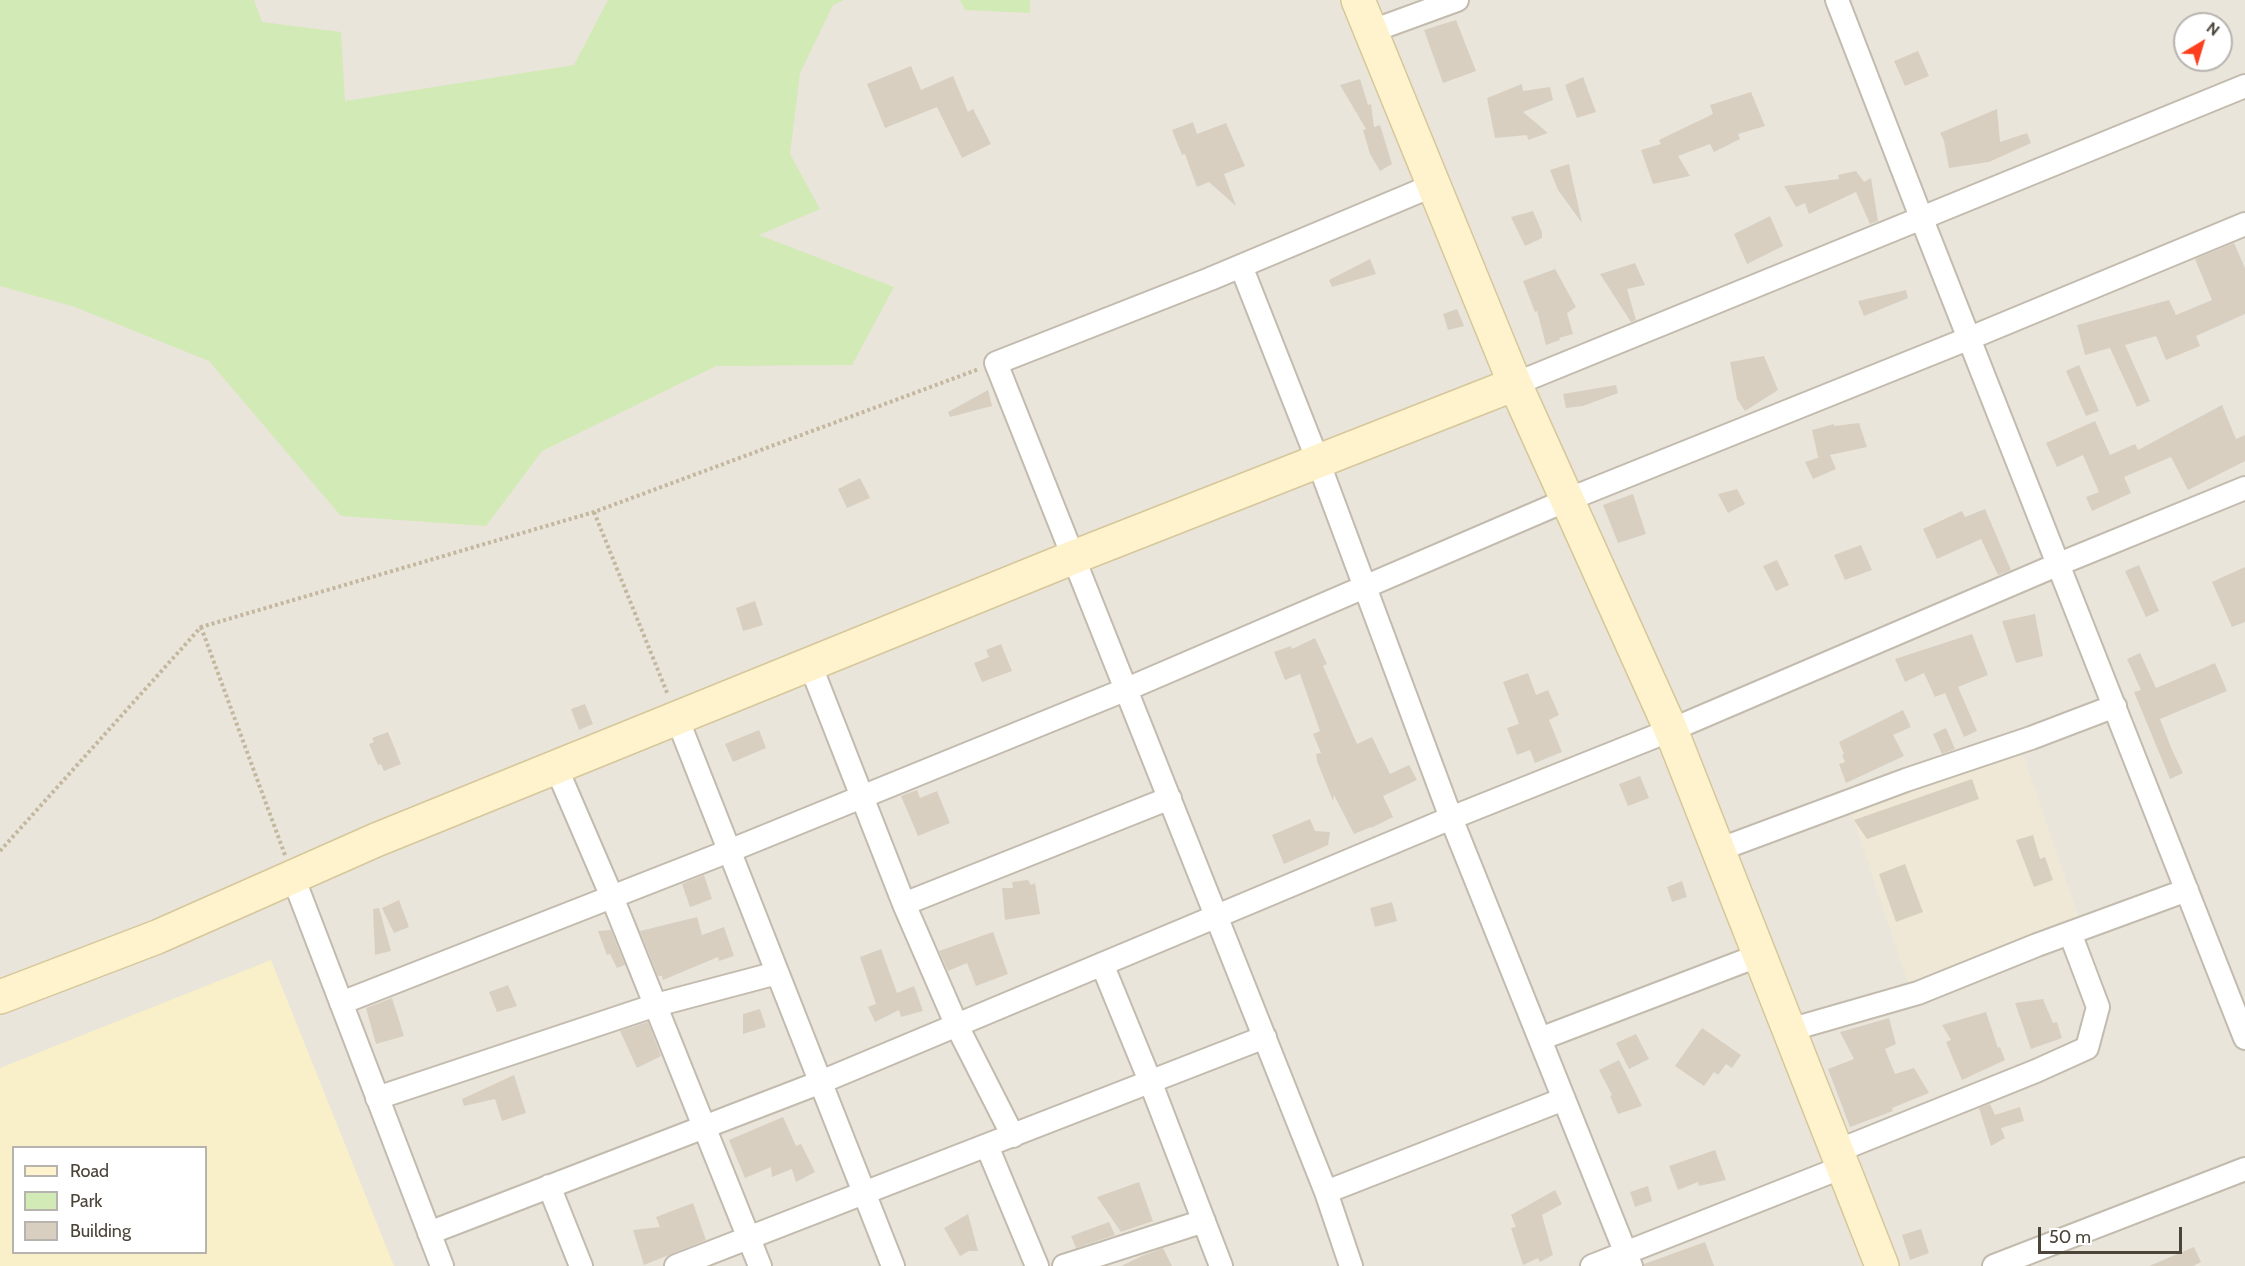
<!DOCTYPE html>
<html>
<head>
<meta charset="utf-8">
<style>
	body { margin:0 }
	#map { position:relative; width:2245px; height:1266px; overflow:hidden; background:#f6f3ec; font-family:Cabin,sans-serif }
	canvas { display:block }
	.legend { position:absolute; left:12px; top:1146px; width:195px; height:108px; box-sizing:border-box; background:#fff; border:2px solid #b7b4b0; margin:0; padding:8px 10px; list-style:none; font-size:18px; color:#4b4439 }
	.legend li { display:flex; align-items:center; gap:12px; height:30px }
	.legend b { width:30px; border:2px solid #b7b4b0 }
	.north { position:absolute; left:2173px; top:12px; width:60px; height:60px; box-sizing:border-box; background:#fff; border:2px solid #b7b4b0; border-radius:50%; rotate:38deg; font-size:16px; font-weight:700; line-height:24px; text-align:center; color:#4b4439 }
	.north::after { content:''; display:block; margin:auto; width:21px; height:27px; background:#fc3f1d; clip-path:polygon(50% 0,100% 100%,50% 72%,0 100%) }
	.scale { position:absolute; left:2038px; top:1227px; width:144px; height:27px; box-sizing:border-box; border:3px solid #4b4439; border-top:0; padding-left:8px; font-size:18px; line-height:21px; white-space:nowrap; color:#4b4439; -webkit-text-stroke:4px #fff; paint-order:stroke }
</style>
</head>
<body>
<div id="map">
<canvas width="2245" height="1266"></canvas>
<ul class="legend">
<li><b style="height:8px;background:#fff3cd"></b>Road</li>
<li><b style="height:16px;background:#d2eab5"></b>Park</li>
<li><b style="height:16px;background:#d8cfc1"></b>Building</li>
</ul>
<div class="north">N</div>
<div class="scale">50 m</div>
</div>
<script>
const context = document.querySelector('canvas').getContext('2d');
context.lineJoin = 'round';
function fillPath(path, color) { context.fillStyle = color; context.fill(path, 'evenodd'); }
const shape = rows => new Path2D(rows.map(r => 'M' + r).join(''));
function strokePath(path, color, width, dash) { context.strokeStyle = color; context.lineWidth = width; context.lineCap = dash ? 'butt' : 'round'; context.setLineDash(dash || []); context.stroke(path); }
const residential = shape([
	[0,0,2245,0,2245,1266,0,1266],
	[2185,24,2221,24,2221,60,2185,60],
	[14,1148,206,1148,206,1252,14,1252]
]);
const education = shape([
	[2022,752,2079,918,1908,983,1854,820,1848,811]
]);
const green = shape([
	[0,0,254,0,262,22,341,32,345,101,574,65,608,0,844,0,833,5,800,73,790,154,820,209,759,235,894,287,852,365,716,366,542,451,486,526,341,516,209,361,75,307,0,286],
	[960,0,1030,0,1030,13,965,10]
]);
const sand = shape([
	[271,960,394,1266,0,1266,0,1068],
	[14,1148,206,1148,206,1252,14,1252]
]);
const building = shape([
	[1456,20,1476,71,1443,83,1424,30],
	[1918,51,1929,76,1905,86,1894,61],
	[911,66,921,90,953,76,968,112,973,109,991,144,962,158,937,107,885,128,867,84],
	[1583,77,1596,112,1577,118,1565,85],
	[1360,79,1368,105,1371,104,1374,127,1380,125,1392,164,1380,171,1370,154,1363,130,1366,129,1340,85],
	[1522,84,1523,91,1550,87,1553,100,1523,112,1548,133,1528,140,1527,135,1495,138,1487,98],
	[1751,92,1765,126,1738,134,1740,139,1714,152,1710,144,1678,156,1690,176,1653,184,1641,150,1661,144,1659,140,1713,114,1710,105],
	[1997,109,2000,142,2027,133,2031,143,1989,162,1949,168,1944,141,1940,133],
	[1193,122,1197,134,1226,123,1245,166,1224,174,1236,206,1209,182,1197,187,1185,154,1182,155,1172,130],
	[1569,164,1582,223,1558,190,1550,170],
	[1856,171,1864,182,1871,178,1878,221,1870,224,1856,192,1809,214,1805,203,1796,207,1784,186,1839,179,1838,175],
	[1533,211,1542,232,1542,238,1525,246,1511,217],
	[1770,216,1783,246,1747,264,1734,234],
	[2234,243,2245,268,2245,314,2196,336,2200,346,2166,360,2156,336,2125,345,2150,401,2137,407,2110,348,2085,355,2077,325,2169,300,2176,315,2212,300,2195,259],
	[1370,259,1376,274,1332,287,1329,280],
	[1635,263,1645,285,1627,289,1636,320,1631,322,1600,274],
	[1555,269,1576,307,1567,313,1573,334,1559,338,1560,340,1546,345,1537,311,1535,312,1523,281],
	[1906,290,1908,298,1864,316,1858,301],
	[1457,309,1464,326,1448,330,1443,314],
	[1764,356,1778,390,1745,411,1737,399,1730,362],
	[2079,365,2099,411,2086,416,2066,371],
	[1616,385,1618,393,1583,406,1566,408,1563,394],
	[988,390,992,406,950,417,948,412],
	[2222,405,2236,439,2245,435,2245,461,2188,490,2171,457,2124,477,2131,493,2092,511,2086,497,2099,492,2083,455,2057,467,2046,443,2095,421,2110,455,2135,444,2138,450],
	[1859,423,1867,447,1830,455,1836,469,1813,479,1805,462,1820,457,1818,457,1812,430,1834,424,1834,426],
	[860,478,870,498,847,508,838,489],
	[1737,489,1745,504,1728,513,1718,494],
	[1633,494,1646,534,1618,543,1603,505],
	[1985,509,2011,570,1998,575,1981,539,1937,559,1923,529,1962,511,1965,517],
	[1861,545,1872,570,1845,580,1834,555],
	[1777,560,1789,585,1776,591,1763,566],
	[2139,565,2159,611,2146,617,2125,571],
	[2245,567,2245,622,2232,627,2212,582],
	[755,601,763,625,743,631,736,608],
	[2035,614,2043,656,2016,663,2002,621],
	[1972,634,1988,675,1958,687,1977,731,1964,737,1945,693,1935,697,1924,673,1905,682,1895,659],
	[1315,638,1327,664,1323,666,1357,744,1372,737,1390,774,1409,765,1417,780,1383,796,1393,817,1371,828,1371,827,1354,834,1334,795,1333,801,1317,761,1316,754,1321,753,1313,734,1320,731,1300,674,1285,680,1274,652,1291,646,1292,649],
	[1001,644,1012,671,982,682,974,663,989,657,986,650],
	[2140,653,2156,688,2215,663,2227,691,2160,719,2172,750,2183,773,2170,779,2134,692,2141,690,2127,659],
	[1528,673,1536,695,1548,690,1559,715,1549,720,1562,752,1535,763,1530,750,1517,755,1507,728,1519,724,1503,682],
	[585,704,593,724,579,730,571,709],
	[1903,710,1911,727,1893,735,1904,756,1846,783,1839,764,1845,762,1842,755,1844,754,1839,742],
	[1946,728,1955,749,1942,754,1933,734],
	[759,730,766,748,733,762,725,744],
	[388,732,401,764,384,771,381,764,378,765,369,744,374,742,372,738],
	[1640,776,1649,798,1628,806,1619,784],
	[1972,779,1979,799,1867,839,1854,820],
	[917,790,920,798,937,791,950,823,918,836,901,796],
	[1310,819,1315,831,1330,832,1328,845,1284,864,1272,835],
	[2033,835,2040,859,2045,857,2053,880,2034,887,2016,840],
	[1905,864,1923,912,1896,922,1879,874],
	[704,875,712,899,690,907,682,884],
	[1028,880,1031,885,1035,883,1040,914,1005,920,1002,888,1013,888,1012,882],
	[1682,881,1687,897,1672,902,1667,887],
	[399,900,409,927,394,933,382,908],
	[1392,902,1397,921,1375,927,1370,908],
	[379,908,391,951,375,955,373,909],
	[697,917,702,935,724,927,734,956,719,961,718,957,663,980,662,976,658,976,640,931],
	[611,930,625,965,617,968,610,954,607,955,598,931],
	[993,932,1008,974,976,986,967,963,948,971,939,951],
	[881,949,897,993,914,986,923,1011,901,1017,899,1010,875,1022,868,1007,876,1004,860,957],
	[508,985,517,1006,497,1012,489,992],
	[392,998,404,1036,376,1044,366,1008],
	[2043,999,2053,1023,2057,1022,2062,1038,2031,1049,2015,1003],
	[760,1009,766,1027,743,1034,743,1014],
	[1986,1012,1998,1048,2000,1047,2005,1060,1962,1080,1946,1042,1951,1040,1942,1025],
	[1889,1018,1896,1044,1885,1049,1895,1074,1914,1068,1929,1093,1892,1108,1893,1111,1850,1127,1828,1069,1854,1059,1840,1032],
	[648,1022,661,1056,637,1068,620,1031],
	[1702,1028,1741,1055,1732,1068,1726,1064,1718,1075,1714,1072,1704,1086,1675,1066],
	[1636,1034,1649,1059,1629,1069,1616,1043],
	[1619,1060,1642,1106,1618,1114,1610,1096,1612,1095,1599,1070],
	[514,1075,526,1113,502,1121,495,1099,464,1106,462,1099],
	[1990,1104,1995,1115,2020,1107,2024,1121,2001,1128,2005,1138,1991,1146,1979,1108],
	[783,1117,796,1146,801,1144,815,1172,796,1182,792,1169,772,1177,771,1167,745,1178,729,1140],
	[1715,1150,1726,1180,1699,1186,1698,1182,1678,1190,1669,1166],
	[1139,1182,1153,1221,1121,1232,1097,1197],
	[1648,1186,1652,1201,1635,1207,1630,1192],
	[1555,1190,1562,1204,1542,1215,1553,1255,1540,1262,1538,1258,1523,1265,1511,1228,1516,1227,1511,1215],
	[693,1203,706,1240,644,1265,633,1230,660,1227,656,1217],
	[968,1214,978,1251,969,1251,960,1256,944,1228],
	[1109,1222,1115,1235,1076,1248,1071,1236],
	[1921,1229,1929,1253,1910,1260,1902,1235],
	[1705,1242,1714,1266,1644,1266,1644,1264],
	[2194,1247,2201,1262,2193,1266,2149,1266],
	[1163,1248,1172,1266,1121,1266,1144,1255]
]);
const path = shape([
	[594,512,668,695],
	[201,627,285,855],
	[0,851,201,627,594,512,979,369]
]);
const street = shape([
	[1837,0,1921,217,2245,1038],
	[1372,31,1457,0],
	[1241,266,1318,461,1451,818,1631,1266],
	[1515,384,2245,86],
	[810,664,904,904,957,1026,1013,1136],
	[677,718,893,1266],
	[556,767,612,897,760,1266],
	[1718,850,1906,780,2031,738,2115,706],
	[293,877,442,1266],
	[904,904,1170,798],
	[1102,964,1150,1081,1221,1266],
	[341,1003,729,851,1127,689,1567,500,1970,338,2245,224],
	[1789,1030,1918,993,2037,945,2187,890],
	[1540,1039,1760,955],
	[377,1098,656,1005,777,973],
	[987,1146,1037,1266],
	[1837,1151,2036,1071,2087,1048,2098,1007,2070,933],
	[549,1186,581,1266],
	[1326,1192,1564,1099],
	[429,1233,821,1082,1451,818,1671,730,2059,564,2245,488],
	[676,1266,1265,1037],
	[1064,1266,1204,1221],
	[1351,1266,1326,1192,996,363,1210,279,1434,185],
	[1592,1266,1843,1167],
	[1994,1266,2245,1169]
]);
const secondary = shape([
	[1358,0,1515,384,1671,730,1882,1266],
	[0,997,157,937,376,840,1074,557,1515,384]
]);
fillPath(residential, '#eae5da');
fillPath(education, '#efe8d6');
fillPath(green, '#d2eab5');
fillPath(sand, '#f9efc9');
fillPath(building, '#d8cfc1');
strokePath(street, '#c2bbae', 26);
strokePath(secondary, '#d6c79b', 36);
strokePath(path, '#c4b79f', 4, [3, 3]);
strokePath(street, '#fff', 22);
strokePath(secondary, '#fff3cd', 33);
</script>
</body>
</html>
